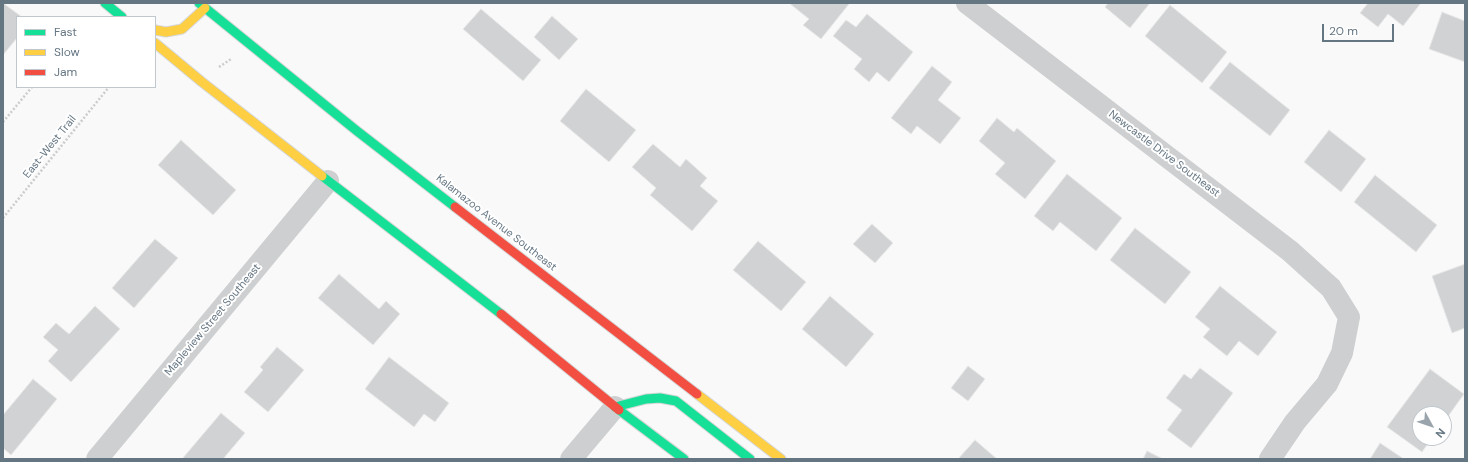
<!DOCTYPE html>
<html>
<head>
<meta charset="utf-8">
<style>
	body { margin:0 }
	#map { position:relative; width:1468px; height:462px; overflow:hidden; background:#f9f9f9; font-family:"DM Sans",sans-serif }
	canvas { display:block }
	.frame { position:absolute; inset:0; border:4px solid #657683; pointer-events:none }
	.legend { position:absolute; left:16px; top:16px; width:140px; height:72px; box-sizing:border-box; background:#fff; border:1px solid #c1c8cd; margin:0; padding:5px 7px; list-style:none; font-size:12px; color:#657683 }
	.legend li { display:flex; align-items:center; gap:8px; height:20px }
	.legend b { width:20px; border:1px solid #c1c8cd }
	.north { position:absolute; left:1412px; top:406px; width:40px; height:40px; box-sizing:border-box; background:#fff; border:1px solid #c1c8cd; border-radius:50%; rotate:130deg; font-size:11px; font-weight:700; line-height:16px; text-align:center; color:#657683 }
	.north::after { content:''; display:block; margin:auto; width:14px; height:18px; background:#99a4ac; clip-path:polygon(50% 0,100% 100%,50% 72%,0 100%) }
	.scale { position:absolute; left:1322px; top:24px; width:72px; height:18px; box-sizing:border-box; border:2px solid #657683; border-top:0; padding-left:5px; font-size:12px; line-height:14px; white-space:nowrap; color:#657683; -webkit-text-stroke:3px #fff; paint-order:stroke }
</style>
</head>
<body>
<div id="map">
<canvas width="1468" height="462"></canvas>
<div class="frame"></div>
<ul class="legend">
<li><b style="height:5px;background:#16e098"></b>Fast</li>
<li><b style="height:5px;background:#ffcf43"></b>Slow</li>
<li><b style="height:5px;background:#f24e42"></b>Jam</li>
</ul>
<div class="north">N</div>
<div class="scale">20 m</div>
</div>
<script>
const context = document.querySelector('canvas').getContext('2d');
context.lineJoin = 'round';
function fillPath(path, color) { context.fillStyle = color; context.fill(path, 'evenodd'); }
const shape = rows => new Path2D(rows.map(r => 'M' + r).join(''));
function strokePath(path, color, width, dash) { context.strokeStyle = color; context.lineWidth = width; context.lineCap = dash ? 'butt' : 'round'; context.setLineDash(dash || []); context.stroke(path); }
function drawText(font, color, halo, rows, align = 'center') {
  context.font = font + ' "DM Sans",sans-serif'; context.lineWidth = 4; context.setLineDash([]); context.textBaseline = 'middle'; context.strokeStyle = halo; context.fillStyle = color; for (const [text, x, y, turn = 0] of rows) {
    context.save(); context.translate(x, y); context.rotate((+turn || 0) * Math.PI / 180); context.textAlign = isNaN(turn) ? turn : align; if (halo) context.strokeText(text, 0, 0); context.fillText(text, 0, 0); context.restore();
  }
}
const building = shape([
	[3,3,22,17,17,17,17,38,3,55,3,3],
	[789,3,848,3,849,4,821,39,803,25,809,19,789,3],
	[1108,3,1150,3,1130,28,1105,7,1108,3],
	[1368,3,1421,3,1403,26,1388,14,1378,27,1360,13,1368,3],
	[1170,5,1227,52,1202,83,1145,36,1170,5],
	[481,9,541,60,523,81,463,29,481,9],
	[1442,12,1465,21,1465,62,1429,49,1442,12],
	[867,14,913,52,889,82,877,72,869,82,854,69,862,59,833,36,846,20,856,27,867,14],
	[552,16,578,39,559,60,534,37,552,16],
	[1230,62,1290,110,1270,136,1209,88,1230,62],
	[932,66,952,82,938,100,961,118,940,144,917,126,911,134,891,118,932,66],
	[586,89,636,130,609,162,560,121,586,89],
	[997,118,1014,132,1017,128,1056,161,1025,199,995,174,1005,163,979,141,997,118],
	[1329,130,1366,159,1341,192,1304,162,1329,130],
	[181,140,236,190,213,215,158,165,181,140],
	[653,144,680,167,686,159,707,178,700,186,718,201,692,231,650,195,656,188,632,167,653,144],
	[1067,174,1122,218,1096,251,1060,222,1053,231,1034,216,1067,174],
	[1375,175,1437,225,1416,252,1354,202,1375,175],
	[872,224,893,243,875,263,853,244,872,224],
	[1135,228,1191,272,1165,304,1110,260,1135,228],
	[155,239,178,258,134,308,112,288,155,239],
	[758,241,806,282,781,311,733,270,758,241],
	[1465,264,1465,328,1452,333,1432,276,1465,264],
	[339,274,379,309,386,301,400,314,373,345,318,298,339,274],
	[1220,286,1277,332,1258,356,1239,341,1227,356,1203,337,1210,329,1195,317,1220,286],
	[830,296,874,334,846,367,802,329,830,296],
	[95,306,120,329,71,382,48,361,58,350,43,337,56,323,69,334,95,306],
	[277,347,304,370,268,412,244,392,263,370,260,367,277,347],
	[389,357,449,403,435,422,424,414,414,427,365,389,389,357],
	[968,366,985,379,968,401,951,388,968,366],
	[1200,368,1233,393,1191,448,1167,430,1182,410,1166,398,1184,374,1191,379,1200,368],
	[1430,369,1464,394,1444,422,1444,414,1420,414,1420,438,1432,438,1422,452,1387,427,1430,369],
	[33,379,57,399,11,455,3,448,3,415,33,379],
	[221,413,245,433,223,459,182,459,221,413],
	[975,440,997,459,958,459,975,440],
	[1380,443,1404,459,1370,459,1380,443],
	[1147,451,1163,459,1143,459,1147,451]
]);
const path = shape([
	[219,67,231,59],
	[3,122,32,87],
	[3,218,109,87]
]);
const street = shape([
	[967,3,1290,251,1331,288,1349,317,1342,353,1327,384,1295,422,1270,459],
	[97,459,328,181],
	[571,459,615,407]
]);
const fast = shape([
	[105,3,122,17],
	[199,3,357,131,455,207],
	[322,176,501,314],
	[615,407,646,399,660,398,676,401,750,459],
	[619,410,684,459]
]);
const slow = shape([
	[155,30,166,32,182,29,205,8],
	[155,43,202,82,322,176],
	[697,394,781,459]
]);
const jam = shape([
	[455,207,697,394],
	[501,314,619,410]
]);
const streetNames = [
	["East-West Trail",50,147,-51],
	["Newcastle Drive Southeast",1164,154,37],
	["Kalamazoo Avenue Southeast",496,223,38],
	["Mapleview Street Southeast",213,320,-50]
];
fillPath(building, '#d0d2d3');
strokePath(building, '#e8e8e8', 1);
strokePath(fast, '#d5d6d7', 11);
strokePath(slow, '#d5d6d7', 11);
strokePath(jam, '#d5d6d7', 11);
strokePath(path, '#cbcccd', 2.5, [2, 2]);
strokePath(street, '#cecfd0', 22);
strokePath(fast, '#16e098', 9);
strokePath(slow, '#ffcf43', 9);
strokePath(jam, '#f24e42', 9);
drawText('11px', '#657683', '#fff', streetNames);
</script>
</body>
</html>
